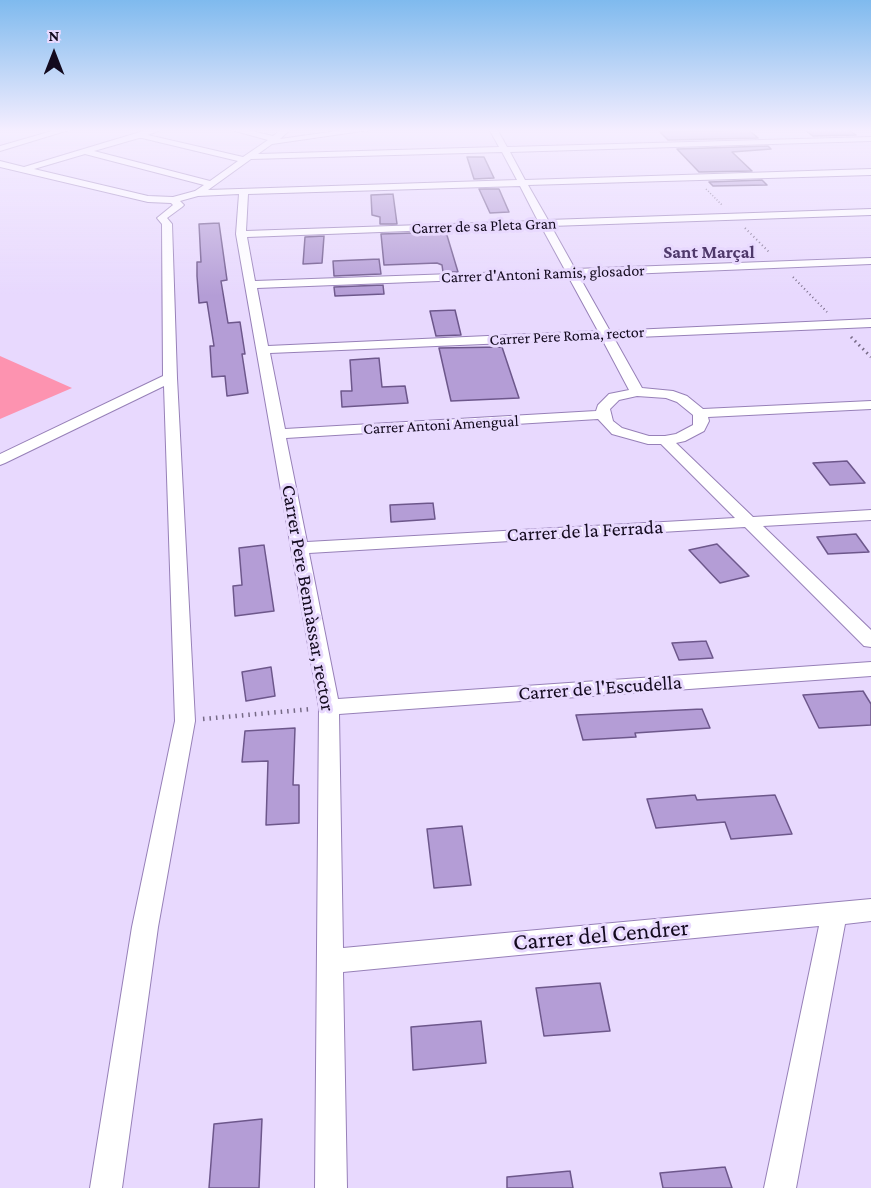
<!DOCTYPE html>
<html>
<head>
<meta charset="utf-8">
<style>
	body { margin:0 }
	#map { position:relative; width:871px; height:1188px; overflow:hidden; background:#e8d9fe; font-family:"Crimson Pro",serif }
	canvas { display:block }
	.north { position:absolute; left:24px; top:24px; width:60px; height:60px; -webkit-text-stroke:4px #e8d9fe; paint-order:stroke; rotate:0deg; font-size:16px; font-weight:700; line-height:24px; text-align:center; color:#130a1e }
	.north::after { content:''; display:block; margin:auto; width:21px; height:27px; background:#130a1e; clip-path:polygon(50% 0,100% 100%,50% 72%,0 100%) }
</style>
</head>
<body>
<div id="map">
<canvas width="871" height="1188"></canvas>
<div class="north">N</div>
</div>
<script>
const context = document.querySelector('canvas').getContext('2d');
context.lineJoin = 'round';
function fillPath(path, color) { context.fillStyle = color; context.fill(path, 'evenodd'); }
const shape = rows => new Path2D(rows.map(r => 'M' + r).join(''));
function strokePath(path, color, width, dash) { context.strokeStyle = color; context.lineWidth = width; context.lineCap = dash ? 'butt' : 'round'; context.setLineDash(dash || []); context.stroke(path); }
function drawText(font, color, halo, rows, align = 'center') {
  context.font = font + ' "Crimson Pro",serif'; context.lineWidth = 6; context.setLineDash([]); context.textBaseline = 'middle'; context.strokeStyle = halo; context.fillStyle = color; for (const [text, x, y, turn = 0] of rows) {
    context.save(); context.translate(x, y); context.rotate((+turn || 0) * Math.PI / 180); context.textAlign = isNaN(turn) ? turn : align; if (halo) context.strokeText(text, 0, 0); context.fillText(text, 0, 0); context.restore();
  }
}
const green = shape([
	[0,356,72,388,0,419]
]);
const building = shape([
	[803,129,847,129,856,135,813,136,803,129],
	[749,130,758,138,668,140,660,132,749,130],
	[768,146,771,149,732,152,752,171,699,172,677,149,768,146],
	[467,157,484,157,494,178,474,179,467,157],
	[762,180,767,185,713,186,709,182,762,180],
	[479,189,499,189,509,212,490,213,479,189],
	[393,194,397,224,380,224,380,217,372,215,371,195,393,194],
	[219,223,227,280,221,281,228,323,240,322,245,354,242,354,248,393,227,396,225,376,212,377,210,346,214,346,207,302,199,303,197,276,197,262,201,262,199,224,219,223],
	[446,232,458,272,443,272,442,265,437,263,384,265,381,234,446,232],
	[324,236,322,263,303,264,305,237,324,236],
	[379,259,381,274,334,276,333,261,379,259],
	[383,285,384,294,335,296,334,287,383,285],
	[455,310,461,335,436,336,430,311,455,310],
	[502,347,519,398,451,401,439,348,502,347],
	[379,358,382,387,405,386,408,403,342,407,341,391,352,391,350,360,379,358],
	[847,461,865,483,830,485,813,463,847,461],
	[433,503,435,519,391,522,390,505,433,503],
	[856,534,869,552,828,554,817,537,856,534],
	[717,544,749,576,720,583,689,550,717,544],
	[264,545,274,611,235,616,233,586,242,585,239,548,264,545],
	[706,641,713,658,679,660,672,643,706,641],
	[271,667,275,696,246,701,242,672,271,667],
	[863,691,871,704,871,725,819,728,803,695,863,691],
	[702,709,710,728,635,733,636,737,583,740,576,715,702,709],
	[295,728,293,785,299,785,299,823,266,825,268,761,242,762,245,731,295,728],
	[695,795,697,800,775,795,792,834,731,839,725,822,656,828,647,799,695,795],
	[462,826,471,885,434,888,427,829,462,826],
	[600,983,610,1031,544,1036,536,988,600,983],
	[481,1021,486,1063,413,1070,411,1027,481,1021],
	[262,1119,259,1188,209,1188,214,1124,262,1119],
	[725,1167,732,1188,663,1188,660,1173,725,1167],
	[570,1171,573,1188,507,1188,507,1177,570,1171]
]);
const pathFar3 = shape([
	[706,189,722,205]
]);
const pathFar2 = shape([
	[745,228,769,252],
	[793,277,827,312]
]);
const pathFar1 = shape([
	[851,337,871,357]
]);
const path = shape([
	[203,719,312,709]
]);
const street = shape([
	[59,129,72,129,0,151,0,146,59,129],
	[150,129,163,129,148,135,243,157,268,140,228,129,243,129,273,136,282,129,291,129,280,139,351,129,376,129,272,144,258,154,499,147,489,129,497,129,507,147,871,137,871,141,510,152,525,180,871,169,871,175,528,185,548,220,871,209,871,215,551,226,575,269,871,258,871,264,579,276,610,331,871,319,871,327,614,338,642,388,673,391,687,396,703,409,871,401,871,409,708,417,709,421,704,431,685,441,676,443,753,517,871,510,871,520,763,526,871,630,871,647,864,646,745,527,309,553,338,699,871,662,871,676,339,714,343,948,871,899,871,921,845,924,796,1188,764,1188,819,926,343,972,347,1188,315,1188,319,707,236,234,239,194,198,196,180,201,184,205,182,207,167,218,172,224,177,378,195,721,158,927,122,1188,90,1188,132,927,175,721,164,386,5,463,0,465,0,454,163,376,162,224,157,218,173,205,171,203,148,202,0,167,0,161,24,167,150,129],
	[139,138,142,138,238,161,210,181,94,151,139,138],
	[502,152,517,180,208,190,251,159,502,152],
	[85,154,204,185,195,191,173,197,148,196,34,169,85,154],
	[520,186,538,221,246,231,248,194,520,186],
	[541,226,565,270,255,281,247,237,541,226],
	[568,276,598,331,268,346,257,288,568,276],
	[602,339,629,390,609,394,598,405,596,411,285,429,270,353,602,339],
	[637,396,666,398,677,402,693,415,693,425,676,434,665,436,649,436,622,428,613,421,610,409,619,400,637,396],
	[598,419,612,434,648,444,661,444,735,518,307,542,286,438,598,419]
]);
const farStreetnames = [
	["Carrer de sa Pleta Gran",484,226,-2],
	["Carrer d'Antoni Ramis, glosador",543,274,-2],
	["Carrer Pere Roma, rector",567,336,-3],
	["Carrer Antoni Amengual",441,425,-3]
];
const farQuarternames = [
	["Sant Marçal",709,252]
];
const streetNames = [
	["Carrer de la Ferrada",585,531,-3],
	["Carrer Pere Bennàssar, rector",308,598,80],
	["Carrer de l'Escudella",600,688,-4]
];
const nearStreetnames = [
	["Carrer del Cendrer",601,935,-5]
];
fillPath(green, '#fd93b0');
fillPath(building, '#b49dd6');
strokePath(building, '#6d578b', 1.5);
strokePath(street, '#9780b8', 2);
strokePath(pathFar3, '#766a86', 1.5, [1, 2]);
strokePath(pathFar2, '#766a86', 2, [1, 3]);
strokePath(pathFar1, '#766a86', 3, [1.5, 4]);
strokePath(path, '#766a86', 4.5, [1.5, 5]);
fillPath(street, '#fff');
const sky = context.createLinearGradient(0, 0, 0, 296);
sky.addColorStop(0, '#7fbaee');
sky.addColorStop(0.44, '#f5eeff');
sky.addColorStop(1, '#f5eeff00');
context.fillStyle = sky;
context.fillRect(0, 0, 871, 296);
drawText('16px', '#130a1e', '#e8d9fe', farStreetnames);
drawText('bold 18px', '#4f396b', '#e8d9fe', farQuarternames);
drawText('20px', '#130a1e', '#e8d9fe', streetNames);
drawText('24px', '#130a1e', '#e8d9fe', nearStreetnames);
</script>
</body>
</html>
